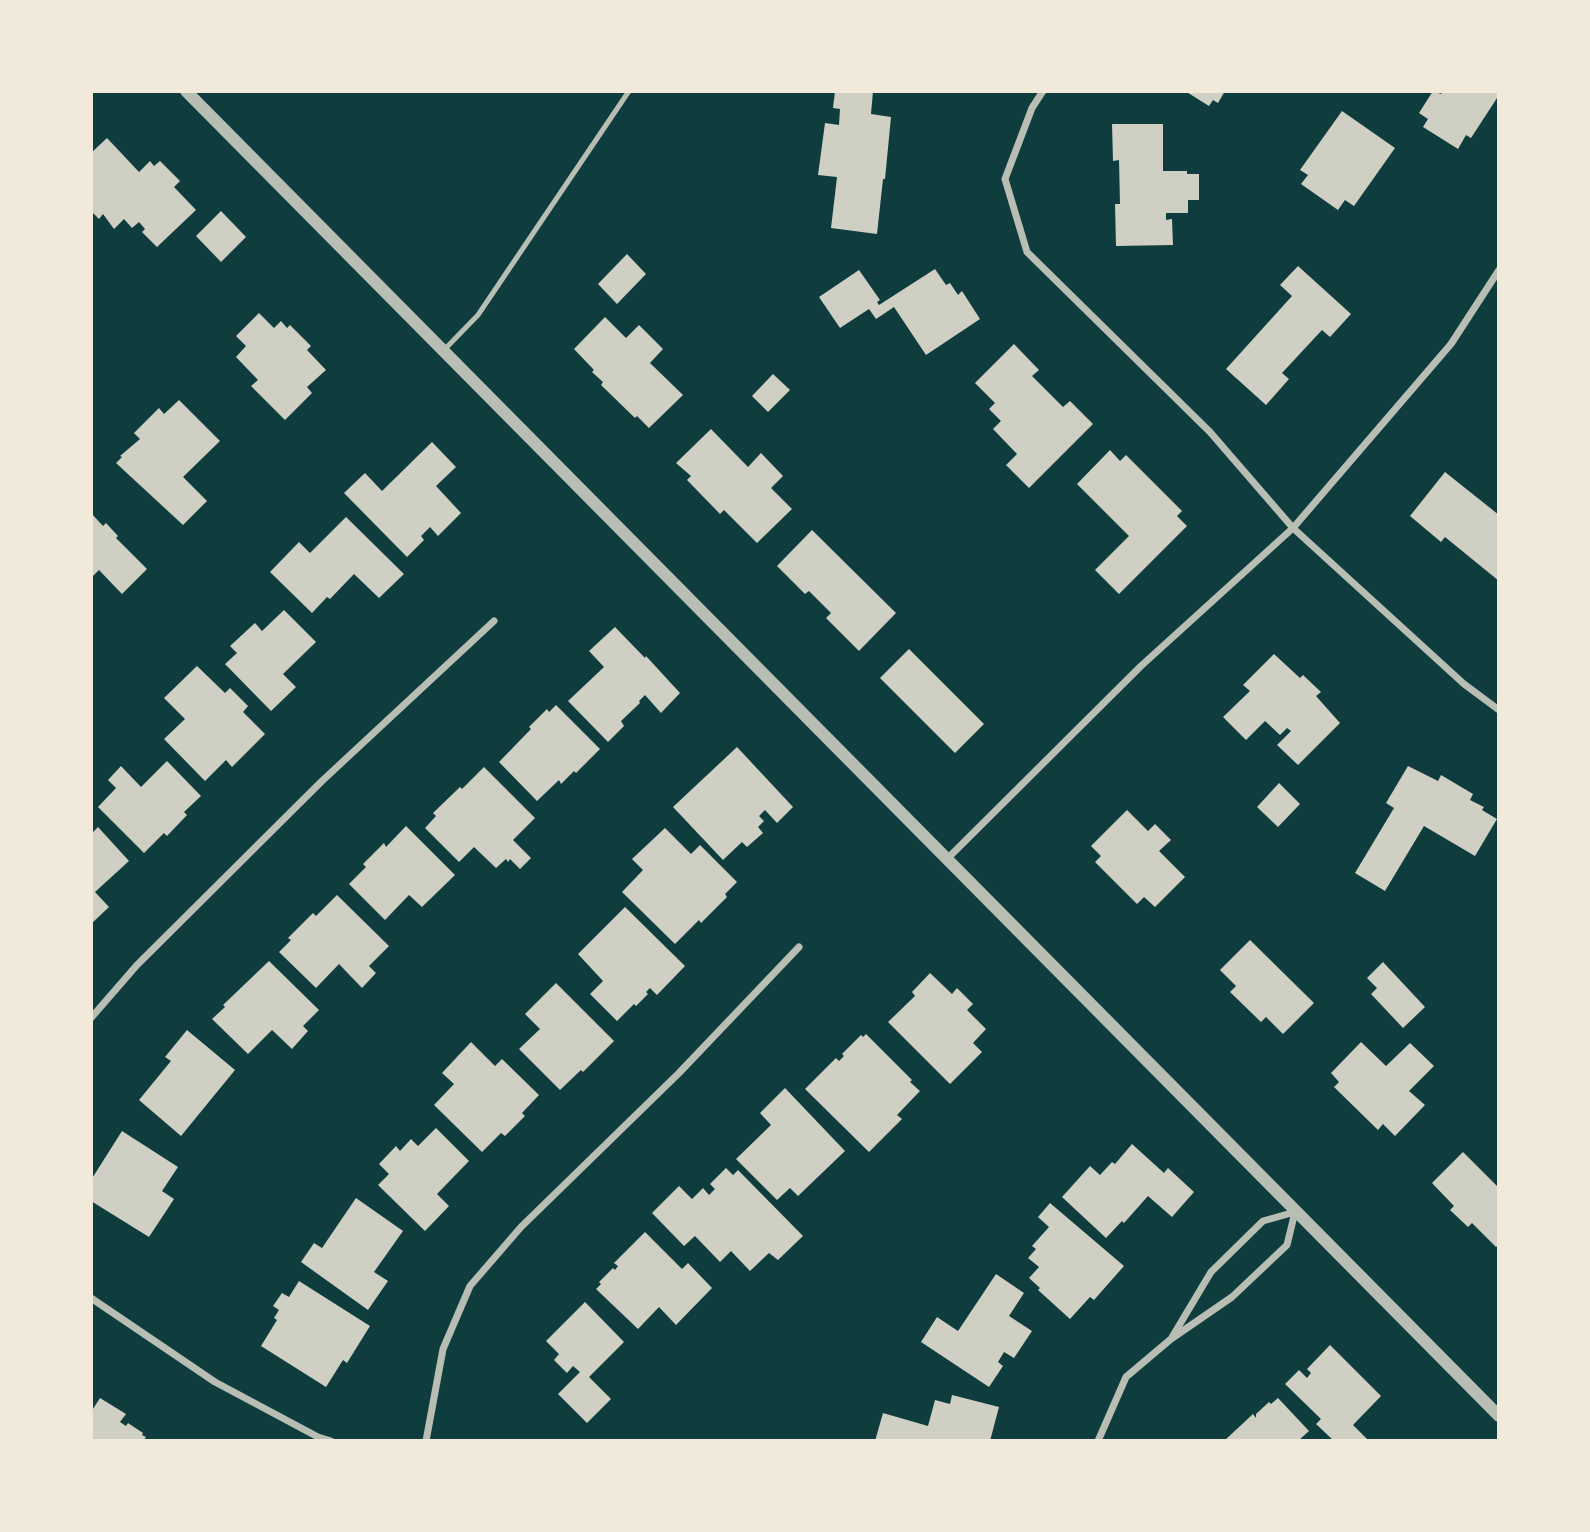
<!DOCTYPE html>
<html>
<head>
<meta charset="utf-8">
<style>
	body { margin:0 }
	#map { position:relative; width:1590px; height:1532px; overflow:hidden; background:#0f3d3e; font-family:"Fira Sans",sans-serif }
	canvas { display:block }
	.frame { position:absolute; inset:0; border:93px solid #f1e9da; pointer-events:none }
</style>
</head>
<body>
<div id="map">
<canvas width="1590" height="1532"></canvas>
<div class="frame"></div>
</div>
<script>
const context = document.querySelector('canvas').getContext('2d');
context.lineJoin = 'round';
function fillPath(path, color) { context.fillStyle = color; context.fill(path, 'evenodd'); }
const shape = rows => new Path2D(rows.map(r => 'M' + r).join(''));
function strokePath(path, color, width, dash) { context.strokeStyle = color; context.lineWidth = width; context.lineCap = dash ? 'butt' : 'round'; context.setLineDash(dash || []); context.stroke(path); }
const building = shape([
	[835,91,873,91,871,114,891,117,885,179,883,179,877,234,831,228,837,177,818,175,825,123,839,125,840,109,833,108],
	[1185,91,1225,91,1218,103,1213,100,1209,106],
	[1433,91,1441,94,1443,91,1499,91,1499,95,1471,138,1466,135,1458,149,1423,127,1428,119,1419,113],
	[1342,111,1395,148,1354,206,1345,200,1338,210,1301,184,1308,175,1300,170],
	[1112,124,1163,124,1163,171,1187,171,1187,174,1199,174,1199,200,1188,200,1188,213,1166,213,1166,220,1172,219,1173,245,1116,246,1115,204,1120,204,1119,160,1113,161],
	[107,138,139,172,150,161,154,166,160,161,180,181,174,187,196,210,157,247,142,232,145,229,139,222,132,228,124,219,114,229,103,214,99,219,91,211,91,153],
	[221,211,246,237,221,262,196,236],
	[627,254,646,274,617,304,598,284],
	[1298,266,1351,314,1330,337,1322,330,1282,373,1289,379,1266,405,1226,369,1292,296,1280,285],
	[935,269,946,285,950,283,958,295,962,291,980,319,926,355,894,307,876,319,869,309,840,328,819,297,859,270,880,300,877,302,879,305],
	[259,313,274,328,281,321,287,328,290,325,311,346,307,350,326,370,307,387,312,393,285,420,251,386,258,380,236,357,246,346,236,336],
	[605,317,626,338,639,325,663,349,650,363,683,395,649,428,637,416,635,418,601,385,603,382,592,372,594,370,574,349],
	[1014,344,1039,370,1032,376,1063,407,1070,401,1093,424,1029,488,1006,465,1017,454,993,429,1001,421,989,409,995,403,975,383],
	[773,374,790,390,768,412,752,396],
	[179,400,220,441,183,477,207,501,183,525,116,463,122,457,120,456,140,439,134,433,159,408,164,414],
	[711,429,748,467,761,453,783,476,771,488,792,509,757,543,724,510,720,514,687,480,691,476,676,463],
	[432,442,456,467,436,486,461,513,438,536,430,527,421,536,424,540,407,557,344,493,365,473,382,491],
	[1110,450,1120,461,1126,455,1182,511,1177,516,1187,526,1119,594,1095,570,1129,536,1077,484],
	[1445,472,1499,515,1499,581,1445,537,1441,542,1410,516],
	[91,513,103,526,106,523,118,536,116,538,147,569,122,594,99,570,91,578],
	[346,517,404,574,379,598,354,574,330,599,327,597,312,613,270,572,299,542,310,553],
	[812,530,896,613,859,651,826,618,831,613,809,591,805,594,777,566],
	[284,610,316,642,283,674,296,687,271,711,225,664,237,653,230,646,255,623,262,631],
	[615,627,645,658,646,656,680,693,661,713,645,695,639,701,640,703,621,721,624,726,608,742,568,701,604,667,589,651],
	[909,649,984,724,955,753,880,678],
	[1274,654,1300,678,1303,675,1321,692,1316,696,1340,723,1298,765,1277,745,1291,731,1287,728,1280,735,1265,721,1246,740,1223,717,1250,691,1243,685],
	[197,666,225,693,230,688,248,706,243,712,265,734,232,767,226,760,205,781,164,739,185,719,164,698],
	[556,705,600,749,576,773,574,771,561,784,559,780,537,801,499,762,531,729,529,727,547,709,549,712],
	[737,747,793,807,777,823,765,810,759,816,764,821,758,827,763,833,747,847,742,842,723,860,673,807],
	[167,761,201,796,184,812,187,815,167,836,164,833,144,853,98,807,116,788,108,780,121,766,141,787],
	[1408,766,1438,781,1441,775,1473,794,1470,800,1484,807,1482,810,1497,819,1475,856,1424,826,1385,891,1355,873,1394,808,1386,803],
	[484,767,535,818,513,840,531,858,520,869,510,859,508,862,506,859,496,868,474,847,459,862,425,828,436,816,433,813,460,787,462,789],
	[1279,783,1300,804,1278,827,1257,807],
	[1127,810,1148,831,1155,824,1171,840,1159,851,1185,877,1155,907,1144,897,1137,904,1095,862,1101,856,1091,846],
	[406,826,455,875,422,907,409,895,385,920,349,884,366,867,363,864,384,843,386,847],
	[98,827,129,861,95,892,109,907,91,924,91,834],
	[665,828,691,854,700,845,737,882,725,894,727,897,701,923,699,920,675,944,622,892,643,870,632,859],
	[337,895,389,946,369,966,376,973,362,988,339,964,316,988,279,952,291,940,288,938,313,913,316,916],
	[625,907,685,966,657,995,650,988,646,992,648,994,636,1006,634,1004,617,1021,590,994,603,981,578,954],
	[1250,940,1314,1003,1283,1034,1266,1017,1261,1022,1230,992,1236,986,1220,970],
	[269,961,319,1010,303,1026,308,1031,292,1049,272,1030,248,1054,212,1019,225,1007,223,1005],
	[1383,962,1425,1007,1403,1028,1371,994,1377,988,1367,978],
	[930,973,952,994,957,988,973,1004,967,1010,986,1029,973,1043,982,1052,950,1084,888,1022,915,996,912,992],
	[556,983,614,1041,583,1072,581,1070,560,1090,519,1049,540,1029,525,1014],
	[187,1030,235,1070,181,1136,139,1100,171,1061,165,1057],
	[866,1034,912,1080,910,1082,920,1091,897,1115,902,1119,869,1152,805,1089,836,1058,839,1061,844,1056,842,1054,861,1035,863,1037],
	[471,1042,495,1066,502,1059,539,1095,522,1113,525,1116,505,1136,501,1133,482,1152,434,1105,454,1084,442,1073],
	[1361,1042,1386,1066,1410,1043,1434,1066,1409,1091,1425,1105,1395,1136,1383,1124,1378,1130,1334,1087,1339,1082,1331,1073],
	[785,1088,845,1151,798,1196,790,1188,777,1200,736,1159,771,1125,760,1113],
	[436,1128,469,1161,437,1194,449,1206,425,1231,378,1185,389,1174,379,1164,396,1146,400,1151,411,1139,418,1146],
	[122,1131,178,1167,162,1191,174,1199,149,1237,91,1201,91,1180],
	[1132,1144,1164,1173,1168,1168,1194,1192,1172,1217,1148,1196,1124,1223,1122,1221,1106,1238,1062,1197,1090,1166,1100,1175,1112,1162,1115,1164],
	[1463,1152,1499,1188,1499,1244,1496,1247,1472,1223,1468,1227,1450,1210,1454,1206,1432,1183],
	[726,1168,733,1175,738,1170,803,1236,778,1260,769,1253,750,1271,731,1251,720,1262,695,1236,684,1246,652,1213,679,1186,692,1199,703,1188,709,1195,715,1189,710,1184],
	[356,1198,403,1231,374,1272,388,1281,368,1310,301,1262,314,1243,322,1248],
	[1050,1203,1124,1266,1094,1300,1090,1297,1070,1319,1038,1290,1040,1288,1029,1278,1039,1267,1028,1258,1036,1249,1032,1246,1049,1227,1038,1217],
	[645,1232,682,1269,688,1263,712,1288,676,1325,659,1307,638,1329,596,1289,601,1284,599,1282,613,1268,615,1270,618,1266,614,1263],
	[996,1274,1024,1293,1009,1316,1032,1331,1014,1358,1004,1352,998,1362,1003,1366,989,1387,921,1342,937,1317,958,1331],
	[299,1281,370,1326,347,1363,343,1360,326,1387,261,1346,277,1320,274,1318,279,1310,273,1306,282,1293,289,1297],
	[585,1302,624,1342,589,1377,611,1399,587,1423,558,1394,580,1372,573,1366,567,1373,554,1360,559,1354,546,1341],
	[1330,1345,1381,1396,1353,1425,1369,1441,1334,1441,1316,1424,1321,1419,1285,1384,1299,1370,1307,1378,1311,1373,1307,1369],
	[952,1395,999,1407,990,1441,875,1441,883,1413,928,1426,935,1400,950,1404],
	[100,1398,126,1414,120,1422,126,1426,128,1423,143,1433,142,1435,146,1437,143,1441,91,1441,91,1412],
	[1278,1398,1309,1431,1298,1441,1224,1441,1253,1414,1256,1418,1256,1414,1269,1402,1271,1404]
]);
const service = shape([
	[444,350,478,315,629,91]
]);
const minor = shape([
	[1043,91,1032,108,1005,179,1027,252,1210,432,1293,528,1464,684,1499,710],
	[947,859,1141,666,1293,528,1451,344,1499,270],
	[91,1018,137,965,322,781,494,621],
	[91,1298,215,1382,318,1437,331,1441],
	[426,1441,443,1349,470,1286,521,1227,679,1073,799,947],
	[1098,1441,1126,1377,1171,1339,1232,1297,1287,1245,1295,1212,1263,1221,1211,1272,1171,1339]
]);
const tertiary = shape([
	[186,91,1499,1416]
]);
fillPath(building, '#cfcfc3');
strokePath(service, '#b8beb3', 5);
strokePath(minor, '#b8beb3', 7);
strokePath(tertiary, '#b8beb3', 12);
</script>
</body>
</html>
